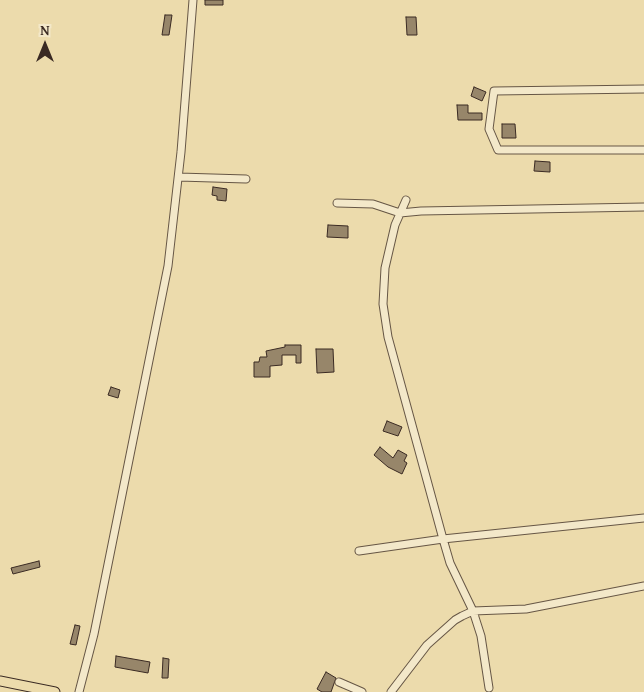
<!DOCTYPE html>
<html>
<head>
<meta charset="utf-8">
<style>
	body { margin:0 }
	#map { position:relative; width:644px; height:692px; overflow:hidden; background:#ecdbac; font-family:"Gentium Book Plus",serif }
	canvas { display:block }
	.north { position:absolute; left:20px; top:20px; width:50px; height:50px; -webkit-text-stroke:4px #f3e8c9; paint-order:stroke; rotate:0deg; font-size:14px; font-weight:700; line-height:20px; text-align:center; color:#3a2a23 }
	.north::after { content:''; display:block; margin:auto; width:18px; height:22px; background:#3a2a23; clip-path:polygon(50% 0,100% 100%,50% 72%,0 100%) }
</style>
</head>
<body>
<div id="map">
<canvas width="644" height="692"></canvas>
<div class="north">N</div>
</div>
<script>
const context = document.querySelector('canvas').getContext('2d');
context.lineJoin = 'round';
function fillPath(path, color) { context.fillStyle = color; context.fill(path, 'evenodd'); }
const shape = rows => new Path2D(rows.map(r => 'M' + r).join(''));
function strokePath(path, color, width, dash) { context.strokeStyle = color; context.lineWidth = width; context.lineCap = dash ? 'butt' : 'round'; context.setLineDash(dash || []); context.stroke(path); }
const building = shape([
	[205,0,223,0,223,5,205,5,205,0],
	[165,15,172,15,169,35,162,35,165,15],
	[406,17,416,17,417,35,407,35,406,17],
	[474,87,486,92,482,101,471,96,474,87],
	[457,105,468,105,468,113,482,113,482,120,458,120,457,105],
	[502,124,515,124,516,138,502,138,502,124],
	[535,161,550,162,550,172,534,171,535,161],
	[213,187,227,189,226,201,217,200,217,196,212,195,213,187],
	[328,225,348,226,348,238,327,237,328,225],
	[285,345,301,345,301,363,296,363,296,355,282,355,282,365,270,366,270,377,254,377,254,362,259,362,260,357,267,357,266,351,285,347,285,345],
	[316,349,333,349,334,372,317,373,316,349],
	[111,387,120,390,118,398,108,395,111,387],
	[387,421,402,427,398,436,383,431,387,421],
	[380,447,393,458,398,450,407,455,404,461,407,463,402,474,388,467,374,455,380,447],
	[39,561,40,567,13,574,11,568,39,561],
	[75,625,80,626,76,645,70,644,75,625],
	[116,656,150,662,148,673,115,667,116,656],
	[163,658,169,659,168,678,162,678,163,658],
	[326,672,336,678,331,692,322,692,317,689,326,672]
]);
const minor = shape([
	[644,89,494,91,489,129,498,150,644,150],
	[179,177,246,179],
	[406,200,395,225,385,268,383,304,388,337,443,539,450,563,473,611,481,636,489,688],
	[337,203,373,204,400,213,421,211,644,207],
	[359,551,443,539,644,518],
	[339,682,362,692],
	[79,692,94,634,168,266,181,152,193,0],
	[391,692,427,645,455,620,462,616,473,611,526,609,644,586]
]);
const major = shape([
	[0,681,55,692]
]);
fillPath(building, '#97866a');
strokePath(building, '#3a2a23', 1);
strokePath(minor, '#665645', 9);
strokePath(major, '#3a2a23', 11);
strokePath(minor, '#f3e8c9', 7);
strokePath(major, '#ecdbac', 9);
</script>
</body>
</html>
